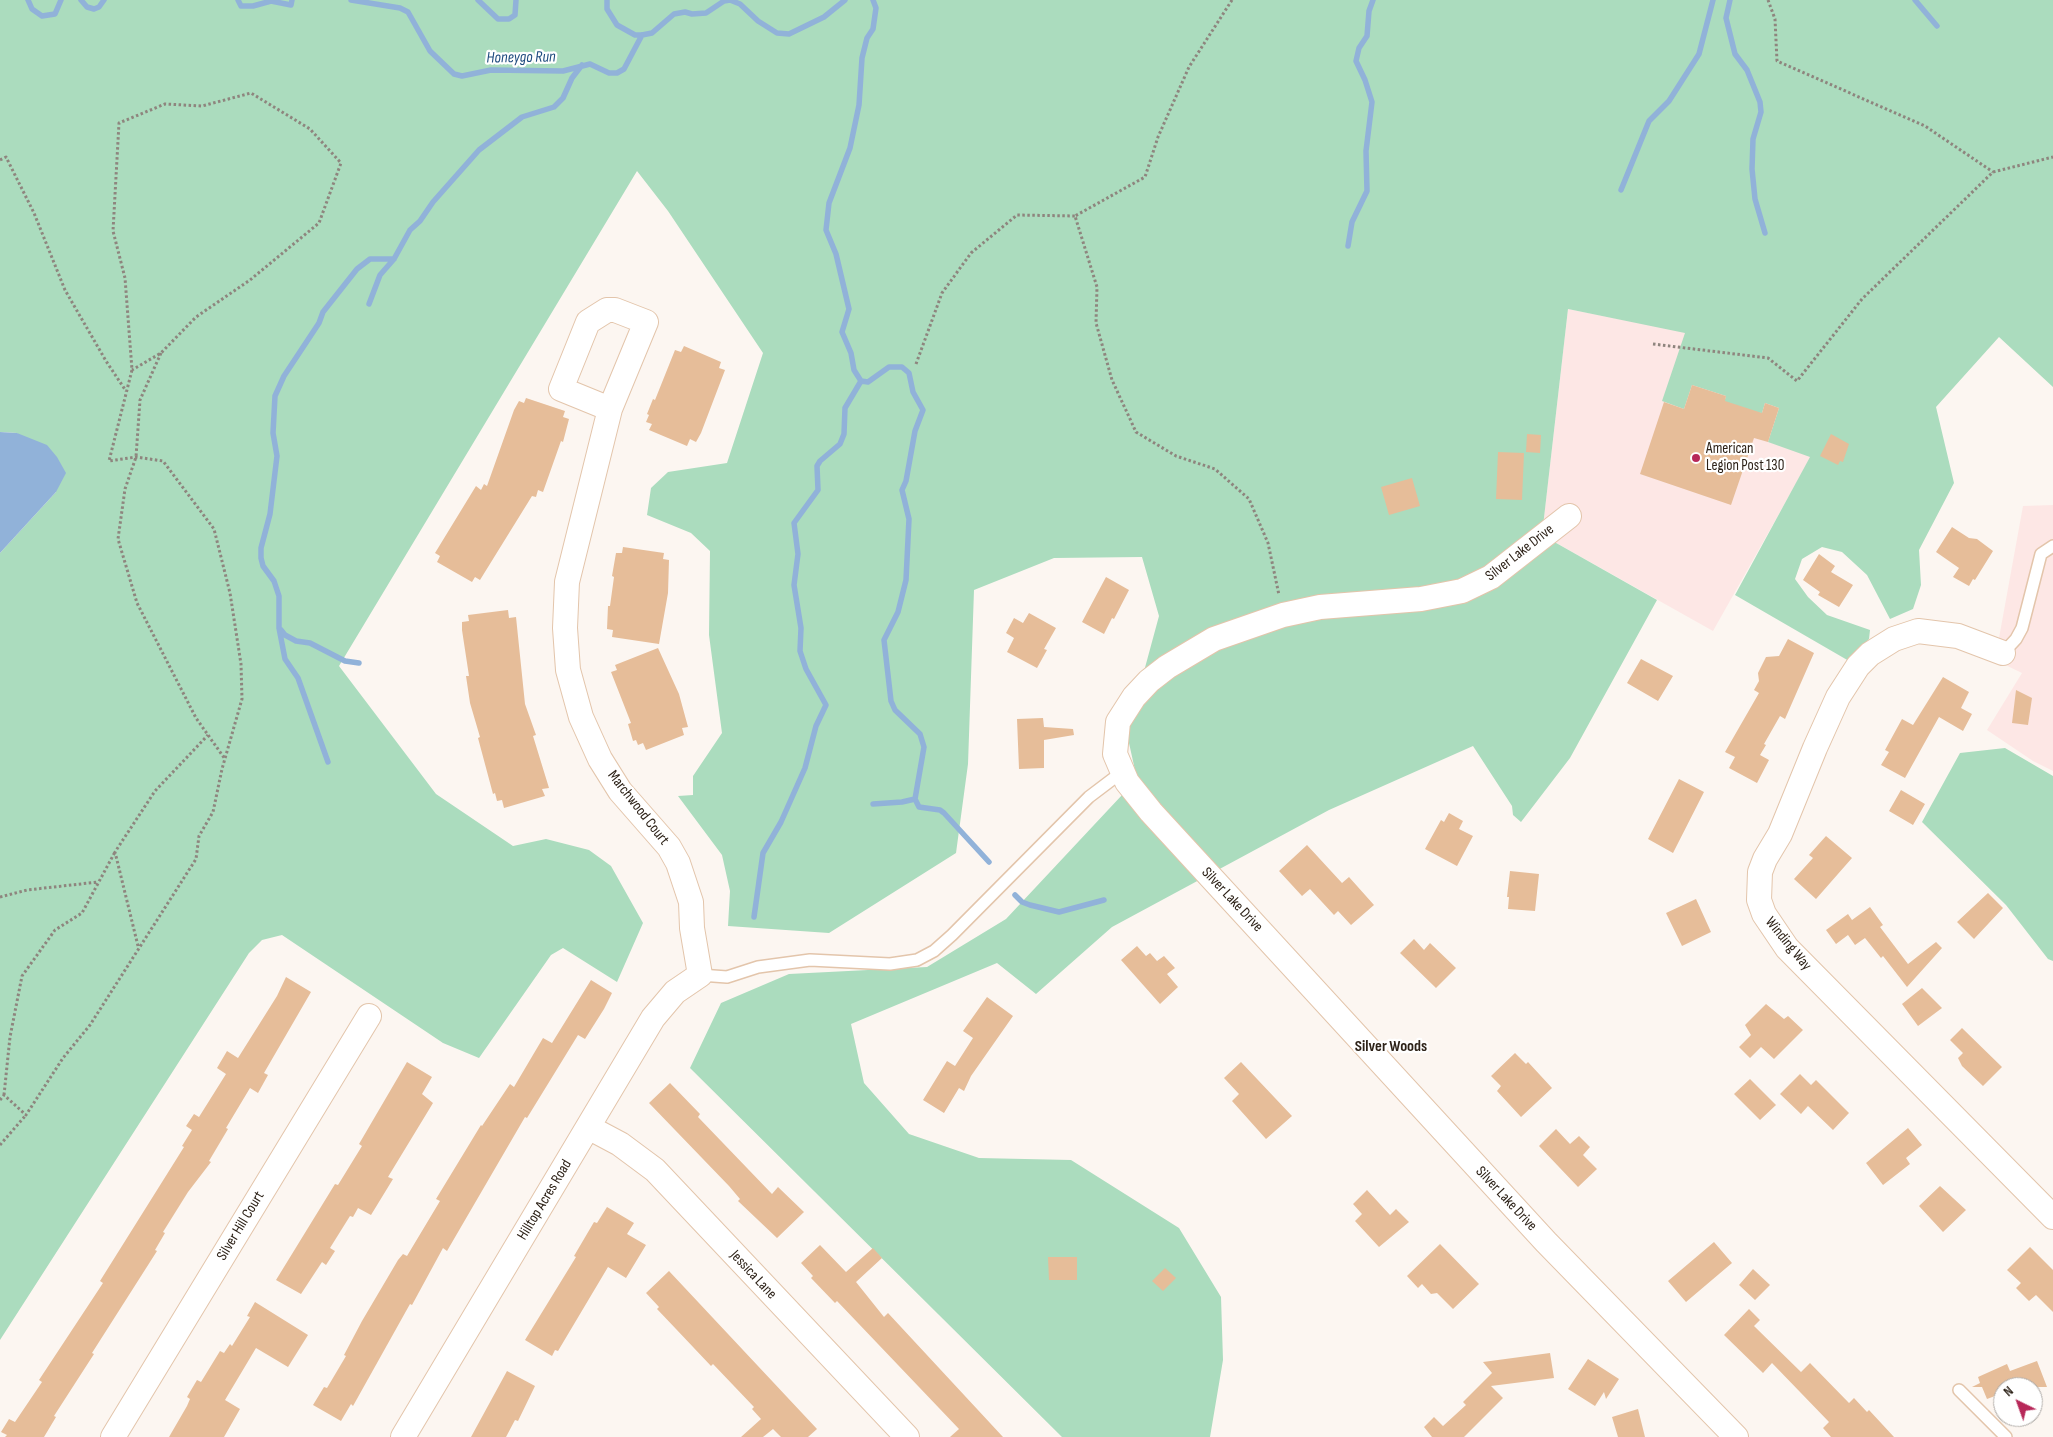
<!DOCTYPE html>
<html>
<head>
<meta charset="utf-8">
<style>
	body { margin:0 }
	#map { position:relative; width:2053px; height:1437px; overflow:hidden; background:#fcf6f1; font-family:"Sofia Sans Condensed",sans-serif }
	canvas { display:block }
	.north { position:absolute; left:1993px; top:1377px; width:50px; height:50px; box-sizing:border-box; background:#fff; border:1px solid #aba7a3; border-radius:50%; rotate:318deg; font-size:14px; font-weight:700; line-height:20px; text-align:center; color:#2d2218 }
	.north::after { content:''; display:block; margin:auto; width:18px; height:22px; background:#b72859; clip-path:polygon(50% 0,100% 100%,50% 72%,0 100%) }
</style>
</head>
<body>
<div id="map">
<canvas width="2053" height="1437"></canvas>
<div class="north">N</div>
</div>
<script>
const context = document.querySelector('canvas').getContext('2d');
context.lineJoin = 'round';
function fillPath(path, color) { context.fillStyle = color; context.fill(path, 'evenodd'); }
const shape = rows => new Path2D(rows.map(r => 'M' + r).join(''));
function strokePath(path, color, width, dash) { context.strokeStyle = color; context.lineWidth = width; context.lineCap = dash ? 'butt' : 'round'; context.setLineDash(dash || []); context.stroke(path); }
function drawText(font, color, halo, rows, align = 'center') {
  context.font = font + ' "Sofia Sans Condensed",sans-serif'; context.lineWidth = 4.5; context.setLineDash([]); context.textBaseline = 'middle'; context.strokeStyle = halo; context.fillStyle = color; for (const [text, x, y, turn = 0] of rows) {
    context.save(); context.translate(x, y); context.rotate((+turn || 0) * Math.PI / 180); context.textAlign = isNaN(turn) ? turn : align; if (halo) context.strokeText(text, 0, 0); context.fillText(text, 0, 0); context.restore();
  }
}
const commercial = shape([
	[1568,309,1777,350,1811,457,1713,631,1542,535],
	[2053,505,2053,771,2033,761,1987,730,2022,673,1995,660,2023,506]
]);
const green = shape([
	[0,0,2053,0,2053,387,1999,337,1936,407,1954,483,1919,550,1921,585,1913,609,1890,619,1867,575,1842,552,1822,547,1802,559,1795,579,1808,597,1827,615,1870,630,1869,639,1849,661,1735,595,1810,457,1768,442,1779,408,1765,403,1762,413,1722,409,1726,396,1692,385,1684,409,1662,401,1685,333,1568,309,1542,535,1657,600,1570,758,1521,822,1513,815,1512,806,1473,746,1329,810,1112,927,1036,994,997,963,851,1024,864,1083,909,1134,979,1158,1071,1160,1179,1228,1221,1297,1223,1360,1210,1437,1062,1437,690,1068,721,1003,789,974,927,967,1006,919,1137,779,1127,734,1159,616,1142,557,1054,558,974,590,968,764,956,853,829,933,728,926,730,891,722,855,678,796,693,795,693,776,722,733,709,635,710,551,691,533,647,515,651,488,668,472,727,463,763,353,668,211,637,171,339,666,436,794,513,846,546,839,589,850,611,866,643,923,617,982,563,948,551,955,479,1058,443,1043,282,935,262,940,249,953,0,1340,0,553,56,492,17,433,0,432],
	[2005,748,2053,776,2053,961,2048,959,2006,905,1922,822,1960,753]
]);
const water = shape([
	[0,432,17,433,47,445,57,457,66,473,56,492,0,553]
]);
const stream = shape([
	[28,0,32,9,42,16,55,14,61,0],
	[81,0,87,7,94,9,99,7,104,0],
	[238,0,241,6,253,6,271,1,291,5,292,0],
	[351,0,400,8,408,12,430,51,454,74,462,76,491,70,563,71,590,64,609,73,617,73,624,69,642,35],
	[478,0,498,19,509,19,515,15,516,0],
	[607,0,607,9,617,25,635,35,642,35,652,33,674,14,685,12,692,14,706,13,724,1,730,0,740,4,758,21,777,33,789,34,824,17,845,0],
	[1730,0,1726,18,1735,54,1747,70,1760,102,1761,112,1753,139,1752,169,1755,199,1765,233],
	[1915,0,1937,26],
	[1621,190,1649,121,1669,101,1699,54,1713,0],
	[1348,246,1352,222,1367,191,1366,151,1372,102,1365,80,1356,61,1359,48,1367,36,1369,11,1373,0],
	[369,304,380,275,394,259,410,230,420,221,433,202,479,150,522,117,554,107,563,98,572,78,582,65],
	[861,381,868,382,889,367,902,367,909,373,913,392,923,410,915,431,906,481,902,490,909,519,906,580,898,612,884,640,891,701,895,710,920,734,924,747,915,799,919,807,940,810,944,813,989,862],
	[861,381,854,370,851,353,842,332,849,309,836,254,826,230,829,203,850,148,859,105,862,58,867,38,873,29,876,8,873,0],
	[281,630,285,635,296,641,310,643,345,661,359,663],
	[328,762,298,678,285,659,279,628,279,596,274,581,263,566,261,558,261,548,270,514,277,456,273,433,275,396,284,376,319,323,323,312,357,269,370,259,394,259],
	[873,804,902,802,915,799],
	[1015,895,1022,902,1030,905,1059,912,1104,900],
	[754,917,763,853,781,822,805,768,816,726,826,705,806,669,800,651,801,628,794,585,798,554,794,523,818,490,817,466,820,461,840,444,844,434,845,408,861,381]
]);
const building = shape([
	[684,346,721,362,719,368,725,370,701,433,696,442,690,439,687,446,649,430,652,424,646,422,649,415,647,414,653,399,655,400,675,350,681,352],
	[1692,385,1726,396,1725,401,1762,413,1765,403,1779,408,1768,442,1754,438,1731,505,1640,474,1664,402,1684,409],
	[526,398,565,411,563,417,569,419,563,442,561,441,543,492,538,490,536,497,532,496,480,580,475,577,472,582,437,562,440,556,435,553,476,486,481,490,484,484,487,486,514,410,519,401,524,403],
	[1527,434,1541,435,1540,453,1526,452],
	[1831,434,1849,444,1843,462,1840,461,1838,465,1820,456],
	[1498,452,1524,453,1522,500,1496,499],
	[1412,478,1420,506,1389,515,1381,487],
	[1952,527,1969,538,1977,539,1993,551,1975,580,1973,579,1969,586,1953,577,1959,568,1936,552],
	[623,547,664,553,663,559,669,560,668,593,659,644,612,637,613,630,607,629,608,606,610,606,614,577,612,576,616,553,622,553],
	[1819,554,1835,566,1831,572,1853,585,1839,607,1818,595,1820,592,1803,580],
	[1106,577,1129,590,1114,619,1112,618,1104,634,1082,622],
	[508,610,509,618,516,617,525,704,536,735,533,736,549,788,542,789,545,796,504,808,502,800,497,801,495,793,493,794,478,738,480,737,470,703,466,676,469,676,462,630,462,622,469,621,468,615],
	[1029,613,1056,628,1044,649,1047,650,1037,668,1007,652,1014,638,1006,633,1014,618,1023,623],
	[1788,639,1814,653,1785,719,1780,716,1764,744,1766,745,1760,755,1769,760,1757,783,1729,768,1735,757,1725,752,1759,693,1754,690,1759,681,1758,673,1766,657,1779,656],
	[658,648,679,694,688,727,682,728,684,735,646,750,643,743,638,745,636,740,633,741,628,724,631,723,611,672,617,670,615,665],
	[1641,659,1673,676,1658,701,1627,683],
	[1943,677,1969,692,1961,708,1972,714,1963,731,1939,717,1905,778,1881,765,1889,752,1885,750,1902,719,1913,725],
	[2016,690,2032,698,2028,725,2012,723],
	[1043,718,1044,727,1073,729,1074,735,1044,740,1044,768,1019,769,1017,719],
	[1679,779,1704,792,1673,853,1648,839],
	[1901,790,1925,804,1913,825,1889,811],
	[1449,813,1463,821,1459,829,1473,836,1457,866,1425,849,1441,820,1444,822],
	[1826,836,1852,858,1816,899,1794,879,1813,858,1809,855],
	[1307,845,1342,883,1349,877,1374,905,1351,925,1338,911,1334,915,1310,889,1302,896,1279,871],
	[1510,871,1539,874,1535,911,1508,909,1509,897,1507,897],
	[1988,893,2003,908,1974,939,1957,922],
	[1696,899,1711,932,1682,946,1666,913],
	[1870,907,1883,925,1880,927,1908,964,1936,942,1942,948,1907,987,1883,956,1881,958,1865,938,1855,945,1848,935,1836,944,1826,930,1848,914,1852,920],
	[1414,939,1424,950,1430,943,1456,968,1436,988,1400,953],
	[1137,946,1146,956,1150,953,1157,961,1164,956,1175,968,1167,974,1178,987,1160,1004,1121,960],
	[286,977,311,992,264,1073,268,1075,258,1093,250,1088,226,1128,228,1129,209,1161,211,1162,188,1192,163,1232,165,1233,155,1250,157,1251,92,1353,94,1354,54,1416,56,1417,44,1437,5,1437,7,1435,1,1432,9,1419,15,1422,42,1382,39,1380,103,1283,100,1281,184,1147,182,1146,192,1130,186,1126,194,1114,199,1117,226,1074,217,1068,227,1051,238,1058,277,996],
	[591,980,612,993,604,1009,585,1039,578,1035,527,1118,525,1117,447,1251,443,1248,412,1305,410,1304,353,1406,351,1404,341,1421,313,1405,324,1387,327,1388,346,1356,344,1355,362,1321,398,1260,403,1254,407,1256,440,1201,436,1199,481,1125,482,1126,510,1084,514,1087,543,1038,552,1043],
	[1922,988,1942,1008,1918,1026,1902,1004],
	[987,997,1013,1016,971,1076,964,1091,959,1088,944,1113,923,1100,947,1061,955,1066,973,1038,963,1031],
	[1766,1004,1784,1019,1788,1016,1803,1030,1774,1059,1761,1047,1750,1058,1739,1047,1751,1035,1745,1025],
	[1962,1028,2002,1067,1983,1086,1962,1066,1958,1058,1963,1053,1950,1040],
	[1515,1053,1526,1064,1528,1062,1552,1088,1521,1117,1497,1091,1501,1086,1491,1076],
	[407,1062,432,1077,422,1094,433,1103,388,1177,393,1179,371,1215,358,1208,353,1217,350,1216,330,1248,335,1251,326,1265,322,1262,301,1294,276,1280,335,1184,338,1185,362,1146,359,1144],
	[1241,1062,1292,1116,1266,1139,1232,1101,1239,1094,1224,1078],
	[1800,1074,1811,1085,1816,1080,1849,1113,1833,1130,1808,1106,1801,1114,1780,1094],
	[1750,1079,1776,1105,1760,1120,1734,1094],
	[670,1083,700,1114,698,1117,772,1194,778,1187,804,1212,777,1238,738,1201,740,1199,729,1186,649,1103],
	[1908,1128,1922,1145,1906,1158,1910,1164,1883,1185,1866,1163],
	[1556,1129,1570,1144,1579,1136,1590,1147,1583,1155,1597,1169,1578,1187,1539,1146],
	[1940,1186,1966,1210,1943,1232,1919,1206],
	[1367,1190,1390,1215,1396,1209,1409,1222,1379,1247,1355,1221,1362,1214,1353,1204],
	[607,1207,634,1223,627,1234,646,1245,626,1278,608,1267,558,1351,555,1350,552,1356,525,1340,576,1257,574,1256,594,1222,597,1223],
	[1714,1242,1732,1263,1686,1302,1668,1281],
	[1440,1244,1479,1284,1453,1309,1437,1293,1431,1294,1422,1284,1418,1288,1407,1276],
	[820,1245,846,1272,873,1248,882,1258,856,1282,884,1317,888,1313,1003,1437,950,1437,959,1429,837,1301,835,1303,811,1278,813,1276,801,1263],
	[2030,1247,2053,1270,2053,1312,2036,1295,2029,1301,2016,1288,2021,1283,2007,1270],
	[1048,1257,1077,1257,1077,1280,1049,1280],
	[1165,1268,1176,1278,1163,1291,1152,1281],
	[1753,1269,1770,1285,1755,1300,1739,1285],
	[669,1271,817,1429,808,1437,781,1437,773,1429,763,1437,741,1437,761,1419,752,1409,754,1407,713,1364,711,1366,676,1329,657,1309,659,1307,646,1293],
	[255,1302,308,1335,288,1367,256,1348,225,1400,240,1409,224,1437,169,1437,187,1406,190,1399,187,1397,197,1380,201,1382,220,1351,224,1353,230,1344,232,1346,250,1317,247,1316],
	[1749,1309,1760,1320,1754,1326,1801,1372,1810,1363,1849,1403,1854,1398,1867,1412,1869,1410,1894,1437,1831,1437,1823,1428,1829,1422,1772,1363,1763,1373,1724,1335],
	[1550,1353,1554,1378,1491,1386,1503,1398,1464,1437,1432,1437,1424,1427,1434,1417,1443,1426,1466,1405,1463,1402,1492,1373,1483,1362],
	[1588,1359,1619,1379,1606,1399,1604,1392,1595,1406,1568,1389],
	[2037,1361,2047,1387,2003,1387,2003,1393,1987,1399,1982,1387,1972,1387,1980,1383,1978,1377,2007,1364,2010,1371],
	[507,1371,535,1386,518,1421,515,1420,506,1437,471,1437],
	[1638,1409,1645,1437,1618,1437,1612,1417]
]);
const path = shape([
	[1232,0,1189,67,1158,137,1145,177,1075,216,1097,287,1096,323,1112,380,1136,432,1176,456,1215,469,1249,499,1268,543,1279,595],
	[1768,0,1775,19,1777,61,1925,126,1993,172],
	[0,160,6,157,34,213,65,290,106,361,126,391],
	[1653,344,1768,358,1797,381,1862,299,1993,172,2053,157],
	[161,353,140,400,136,457,125,489,118,539,137,603,196,718,225,759],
	[916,364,942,293,971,253,1017,215,1075,216],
	[0,897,27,890,98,882],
	[138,946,115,852,155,791,208,735],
	[4,1095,10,1037,22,976,55,930,82,913,115,852],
	[0,1100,4,1095,26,1115,63,1058,90,1025,196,859,199,836,213,812,222,769,242,699,241,664,230,593,214,529,163,461,136,457,109,461,132,370,125,278,113,231,119,123,165,104,202,106,251,93,310,129,341,163,319,223,250,280,196,317,161,353,132,370],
	[0,1145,26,1115]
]);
const service = shape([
	[2003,653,2016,639,2022,628,2041,554,2053,546],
	[700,975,727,977,758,967,810,960,890,964,917,960,934,951,952,935,1089,797,1122,772],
	[1959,1390,2006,1437]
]);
const minor = shape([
	[607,310,615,310,646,322,610,409,561,389,588,322,607,310],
	[1569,516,1491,577,1462,591,1421,599,1320,607,1283,615,1214,639,1167,667,1149,681,1134,697,1118,722,1115,754,1127,782,1151,812,1546,1242,1736,1437],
	[2003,653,1958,636,1918,631,1894,639,1870,654,1858,666,1838,697,1815,748,1780,834,1765,859,1760,872,1759,900,1764,914,1787,948,2053,1217],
	[588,1127,620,1144,655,1170,907,1437],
	[113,1437,369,1016],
	[403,1437,653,1018,675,992,700,975,692,928,691,902,678,863,669,847,620,791,600,759,581,717,568,670,565,628,567,582,610,409]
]);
const markers = [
	[1696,458,5,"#b72859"]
];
const poiNames = [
	["American",1706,449],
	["Legion Post 130",1706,466]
];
const streetNames = [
	["Silver Lake Drive",1520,553,-38],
	["Marchwood Court",638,808,52],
	["Silver Lake Drive",1232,900,47],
	["Winding Way",1788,944,51],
	["Silver Lake Drive",1506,1199,47],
	["Hilltop Acres Road",545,1200,-59],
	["Silver Hill Court",241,1226,-59],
	["Jessica Lane",753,1275,47]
];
const waterNames = [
	["Honeygo Run",521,58,-1]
];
const neighbourhoodNames = [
	["Silver Woods",1391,1047]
];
fillPath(commercial, '#fde7e5');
fillPath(green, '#abdcbe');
fillPath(water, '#91b2d9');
strokePath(stream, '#91b2d9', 5.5);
fillPath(building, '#e6bd99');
strokePath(service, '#e3c5ab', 14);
strokePath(minor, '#e3c5ab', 26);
strokePath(path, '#8e857e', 3, [2.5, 2.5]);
strokePath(service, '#fff', 11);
strokePath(minor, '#fff', 24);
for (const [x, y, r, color] of markers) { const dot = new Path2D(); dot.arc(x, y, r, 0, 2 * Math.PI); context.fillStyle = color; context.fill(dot); strokePath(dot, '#fff', 2); }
drawText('15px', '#2d2218', '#fff', poiNames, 'left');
drawText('15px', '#2d2218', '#fff', streetNames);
drawText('italic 16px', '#204c7f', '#fff', waterNames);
drawText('bold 16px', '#2d2218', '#fff', neighbourhoodNames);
</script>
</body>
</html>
